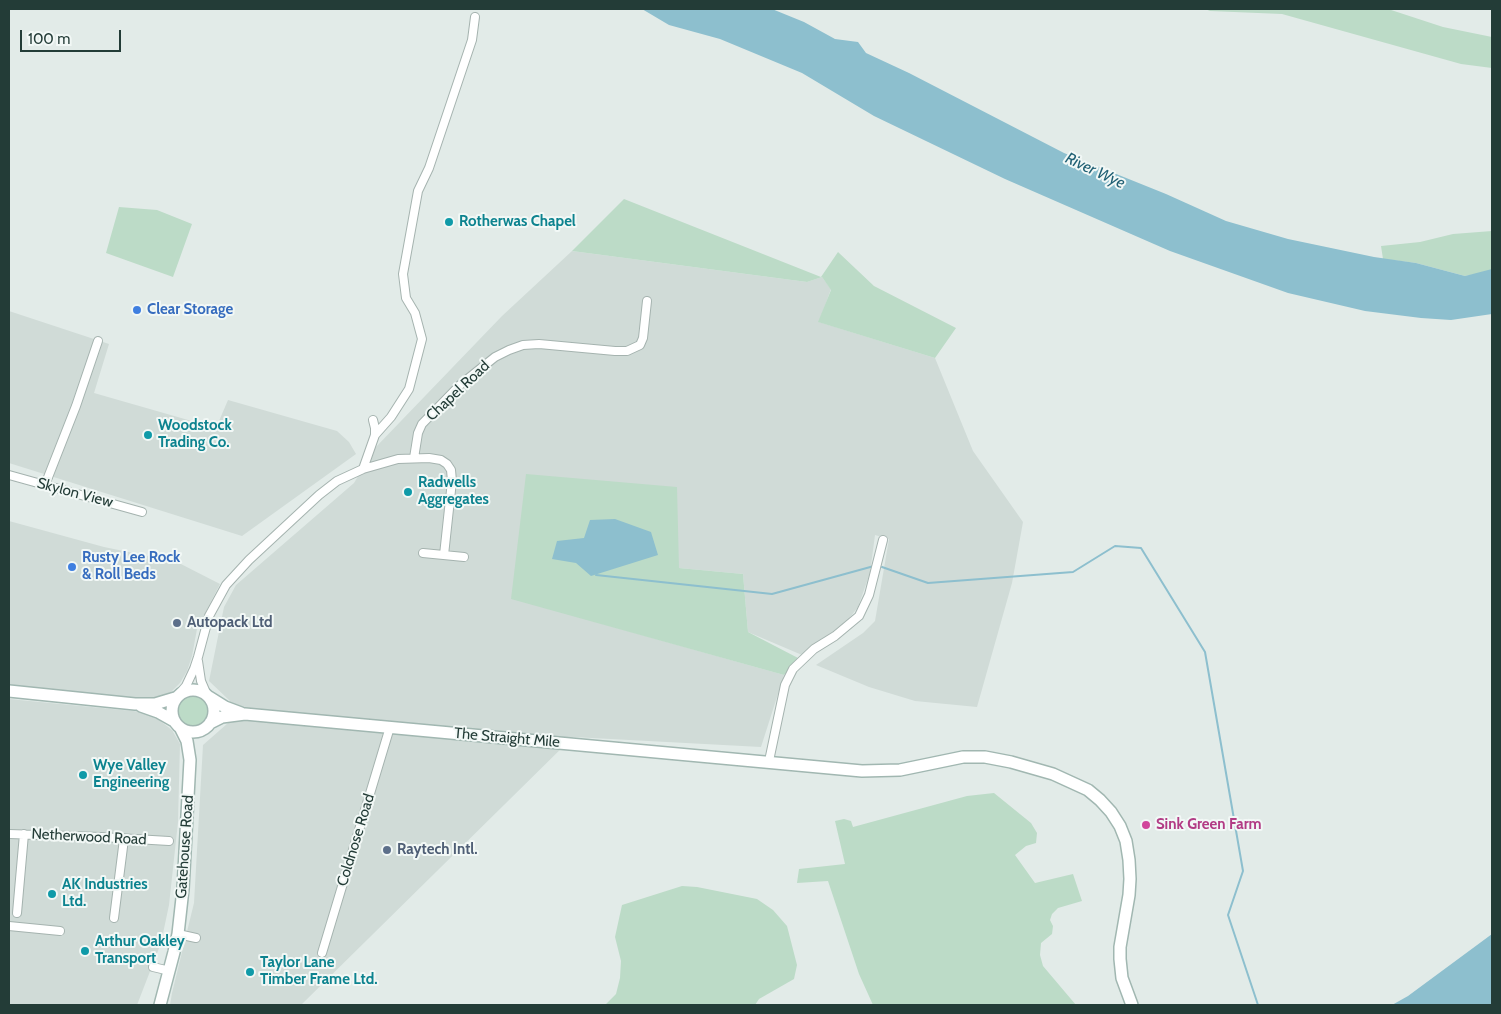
<!DOCTYPE html>
<html>
<head>
<meta charset="utf-8">
<style>
	body { margin:0 }
	#map { position:relative; width:1501px; height:1014px; overflow:hidden; background:#e2ebe8; font-family:Cabin,sans-serif }
	canvas { display:block }
	.frame { position:absolute; inset:0; border:10px solid #233c37; pointer-events:none }
	.scale { position:absolute; left:20px; top:30px; width:101px; height:22px; box-sizing:border-box; border:2px solid #233c37; border-top:0; padding-left:6px; font-size:15px; line-height:18px; white-space:nowrap; color:#233c37; -webkit-text-stroke:4px #f2f8f6; paint-order:stroke }
</style>
</head>
<body>
<div id="map">
<canvas width="1501" height="1014"></canvas>
<div class="frame"></div>
<div class="scale">100 m</div>
</div>
<script>
const context = document.querySelector('canvas').getContext('2d');
context.lineJoin = 'round';
function fillPath(path, color) { context.fillStyle = color; context.fill(path, 'evenodd'); }
const shape = rows => new Path2D(rows.map(r => 'M' + r).join(''));
function strokePath(path, color, width, dash) { context.strokeStyle = color; context.lineWidth = width; context.lineCap = dash ? 'butt' : 'round'; context.setLineDash(dash || []); context.stroke(path); }
function drawText(font, color, halo, rows, align = 'center') {
  context.font = font + ' Cabin,sans-serif'; context.lineWidth = 4; context.setLineDash([]); context.textBaseline = 'middle'; context.strokeStyle = halo; context.fillStyle = color; for (const [text, x, y, turn = 0] of rows) {
    context.save(); context.translate(x, y); context.rotate((+turn || 0) * Math.PI / 180); context.textAlign = isNaN(turn) ? turn : align; if (halo) context.strokeText(text, 0, 0); context.fillText(text, 0, 0); context.restore();
  }
}
const built = shape([
	[572,251,807,282,822,277,831,289,819,322,935,358,973,451,1023,522,1012,583,977,707,915,701,869,687,816,665,863,633,875,621,889,539,875,535,870,573,858,607,848,620,802,655,748,632,743,574,679,568,511,598,784,675,761,747,573,737,301,1005,170,1005,172,993,194,903,203,745,228,723,230,701,209,681,224,607,236,585,354,483,375,448,502,316],
	[9,311,109,344,94,393,216,428,228,400,337,431,349,442,356,454,242,536,9,463],
	[9,521,104,547,177,562,220,584,197,629,192,656,187,671,180,683,171,692,161,696,151,698,127,697,9,685],
	[9,699,143,712,159,720,172,730,180,744,178,822,169,905,161,943,137,1005,9,1005]
]);
const green = shape([
	[1205,9,1388,9,1443,27,1492,37,1492,68,1461,64,1282,14,1210,11],
	[624,199,821,277,838,252,874,286,956,328,935,358,818,322,831,290,822,277,807,282,572,251],
	[119,207,157,210,192,224,173,277,106,253],
	[1492,231,1492,271,1465,276,1416,263,1383,259,1381,246,1420,242,1453,234],
	[526,474,677,487,679,568,743,574,748,632,798,658,784,675,511,599],
	'177 711a16 16 0 1 1 32 0a16 16 0 1 1-32 0Z',
	[994,793,1031,823,1037,833,1036,843,1026,846,1015,855,1035,883,1073,874,1082,901,1058,908,1052,914,1050,920,1053,926,1052,934,1041,943,1040,955,1043,966,1076,1005,873,1005,859,974,828,881,797,883,799,869,845,864,835,821,844,819,851,821,853,827,967,796],
	[682,886,697,887,757,899,773,910,787,926,797,965,794,979,759,999,755,1005,605,1005,616,994,620,978,621,961,615,937,622,905]
]);
const water = shape([
	[642,9,772,9,804,22,835,39,858,42,866,53,909,73,1064,153,1166,194,1226,221,1288,239,1374,257,1416,263,1465,276,1492,269,1492,314,1451,320,1421,318,1365,311,1288,293,1170,251,1005,179,874,116,802,73,720,39,669,25],
	[615,519,651,532,658,555,591,576,576,563,552,559,557,541,584,538,590,520],
	[1492,934,1492,1005,1392,1005,1408,996]
]);
const stream = shape([
	[882,567,928,583,1073,572,1115,546,1141,548,1205,652,1243,871,1228,915,1258,1005],
	[596,575,772,594,874,566]
]);
const street = shape([
	[375,435,391,417,409,389,422,339,415,313,406,298,403,274,418,191,429,168,472,40,475,17],
	[414,458,418,433,422,424,460,385,495,357,509,350,523,345,539,344,615,351,627,351,640,345,643,338,647,301],
	[363,469,375,435,375,428,373,420],
	[9,475,142,512],
	[45,485,76,406,98,341],
	[423,553,464,557],
	[198,661,201,681,207,695],
	[179,694,186,686,194,669,198,657,209,616,226,585,249,560,319,495,337,481,363,469,398,459,429,458,441,460,447,464,451,470,452,481,444,555],
	[769,761,785,685,793,669,814,649,835,636,859,616,869,595,883,540],
	[9,834,101,837,169,841],
	[17,913,24,834],
	[114,918,124,839],
	[9,926,60,931],
	[178,934,196,938],
	[322,953,390,727],
	[153,967,170,971]
]);
const secondary = shape([
	'172 711a21 21 0 1 1 42 0a21 21 0 1 1-42 0Z',
	[9,691,135,704,155,704,175,698],
	[209,697,225,707,241,713],
	[141,706,158,712,174,721],
	[210,723,222,717,245,714,862,771,900,770,963,757,985,757,1011,762,1053,774,1088,790,1100,800,1111,812,1120,826,1126,841,1129,860,1130,879,1129,895,1120,947,1120,959,1122,978,1132,1005],
	[160,1005,174,952,178,934,183,889,190,760,187,741,181,729]
]);
const markers = [
	[449,222,5,"#0f9aa8"],
	[137,310,5,"#3f7fe0"],
	[148,435,5,"#0f9aa8"],
	[408,492,5,"#0f9aa8"],
	[72,567,5,"#3f7fe0"],
	[177,623,5,"#5c6f8a"],
	[83,775,5,"#0f9aa8"],
	[1146,825,5,"#d1479c"],
	[387,850,5,"#5c6f8a"],
	[52,894,5,"#0f9aa8"],
	[85,951,5,"#0f9aa8"],
	[250,972,5,"#0f9aa8"]
];
const cultureNames = [
	["Rotherwas Chapel",459,222],
	["Woodstock",158,426],
	["Trading Co.",158,443],
	["Radwells",418,483],
	["Aggregates",418,500],
	["Wye Valley",93,766],
	["Engineering",93,783],
	["AK Industries",62,885],
	["Ltd.",62,902],
	["Arthur Oakley",95,942],
	["Transport",95,959],
	["Taylor Lane",260,963],
	["Timber Frame Ltd.",260,980]
];
const shopNames = [
	["Clear Storage",147,310],
	["Rusty Lee Rock",82,558],
	["& Roll Beds",82,575]
];
const streetNames = [
	["Chapel Road",458,391,-43],
	["Skylon View",75,493,15],
	["The Straight Mile",507,738,5],
	["Netherwood Road",89,837,3],
	["Coldnose Road",356,840,-73],
	["Gatehouse Road",185,847,-86]
];
const serviceNames = [
	["Autopack Ltd",187,623],
	["Raytech Intl.",397,850]
];
const hotelNames = [
	["Sink Green Farm",1156,825]
];
const waterNames = [
	["River Wye",1095,171,25]
];
fillPath(built, '#d0dbd7');
fillPath(green, '#bcdbc7');
fillPath(water, '#8dbfce');
strokePath(stream, '#8dbfce', 2);
strokePath(street, '#a5b3af', 10);
strokePath(secondary, '#a1b7b1', 14);
strokePath(street, '#fff', 8);
strokePath(secondary, '#fff', 11);
for (const [x, y, r, color] of markers) { const dot = new Path2D(); dot.arc(x, y, r, 0, 2 * Math.PI); context.fillStyle = color; context.fill(dot); strokePath(dot, '#f2f8f6', 2); }
drawText('bold 15px', '#0d838f', '#f2f8f6', cultureNames, 'left');
drawText('bold 15px', '#366cbe', '#f2f8f6', shopNames, 'left');
drawText('15px', '#233c37', '#f2f8f6', streetNames);
drawText('bold 15px', '#4e5e75', '#f2f8f6', serviceNames, 'left');
drawText('bold 15px', '#b23c85', '#f2f8f6', hotelNames, 'left');
drawText('italic 16px', '#206074', '#f2f8f6', waterNames);
</script>
</body>
</html>
